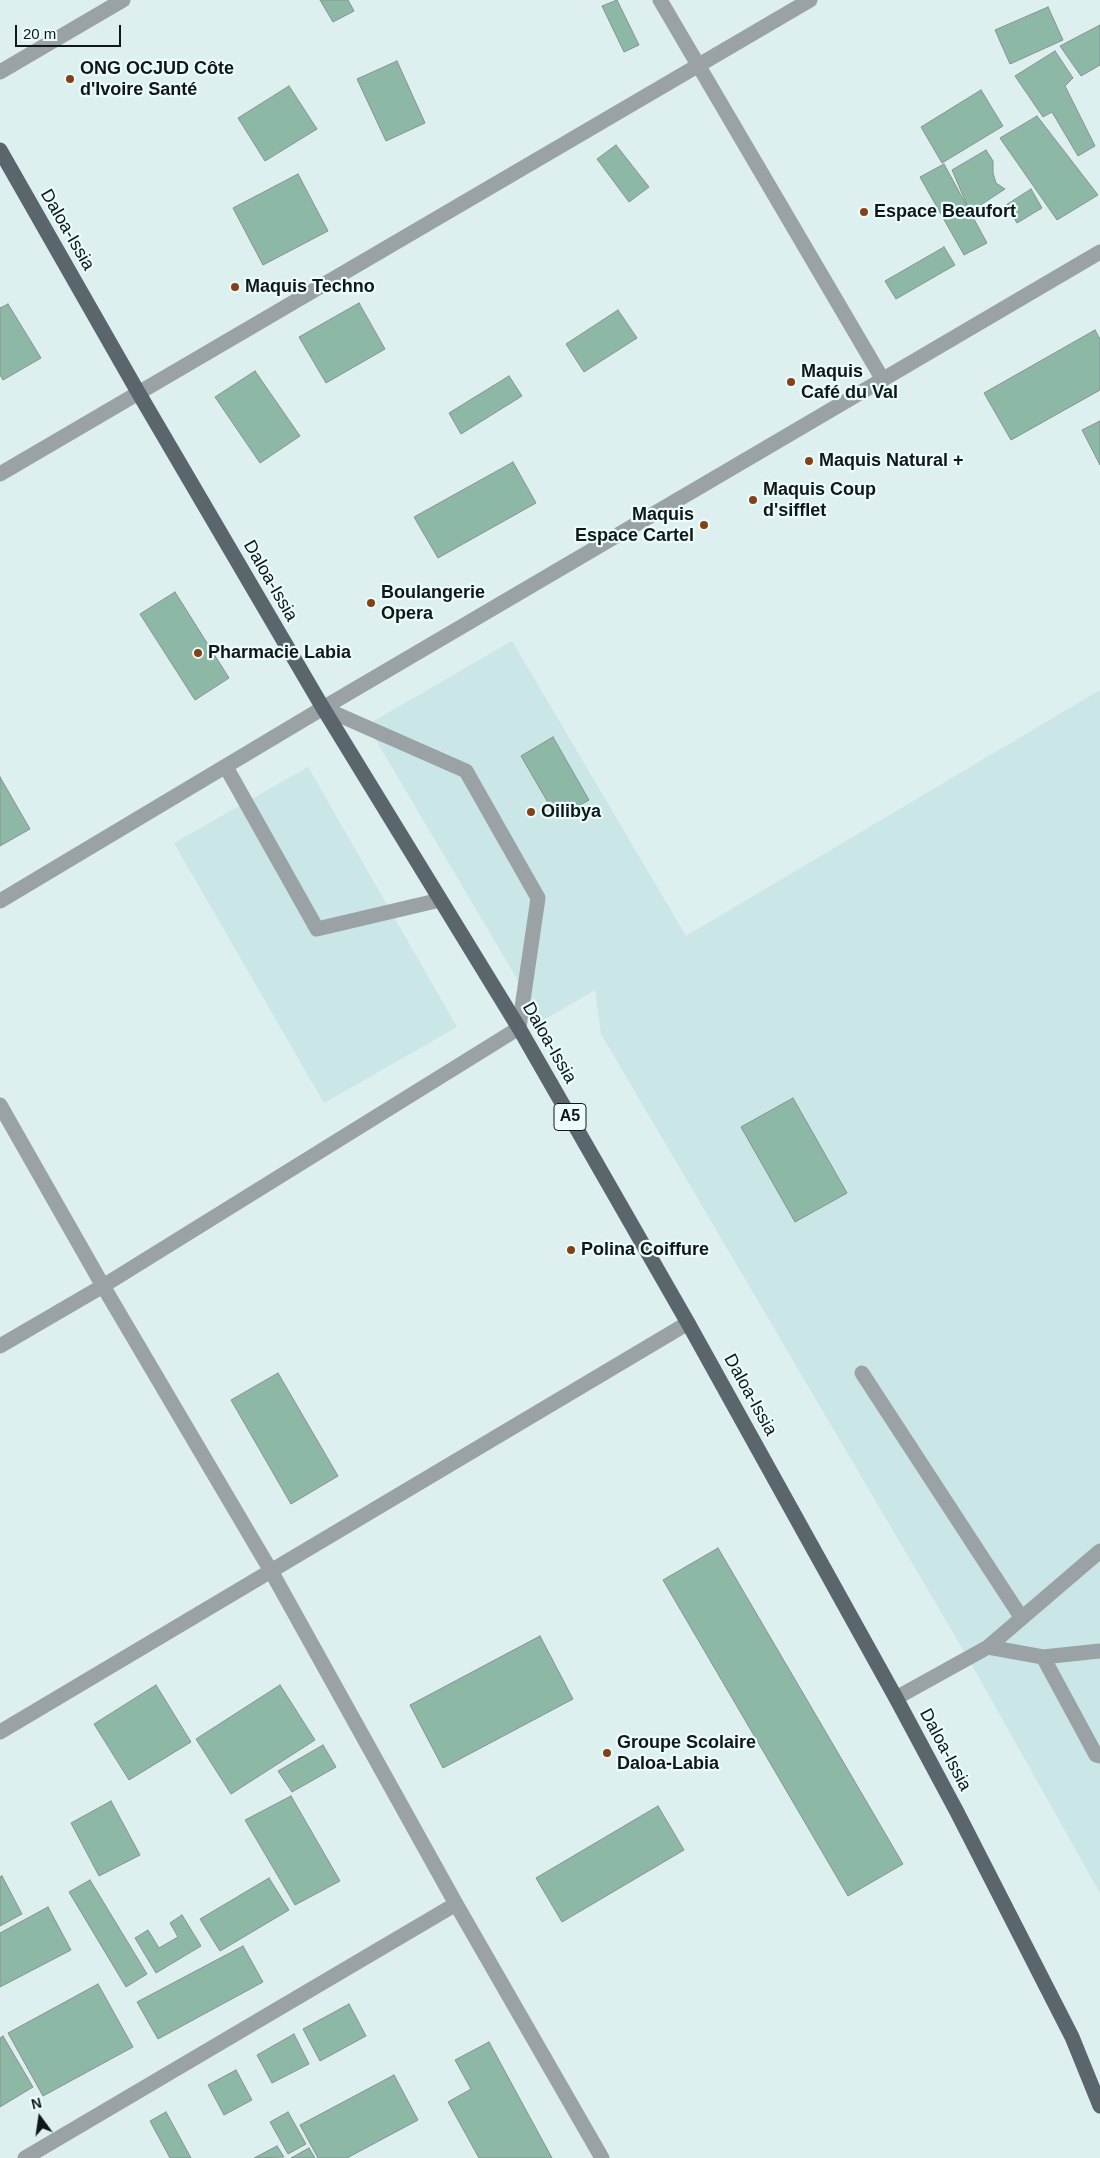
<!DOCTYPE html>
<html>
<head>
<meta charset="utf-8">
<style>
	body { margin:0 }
	#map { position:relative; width:1100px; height:2158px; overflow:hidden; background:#ddefef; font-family:Arial,sans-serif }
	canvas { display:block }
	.north { position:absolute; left:15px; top:2093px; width:50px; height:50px; -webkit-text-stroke:4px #eafdfc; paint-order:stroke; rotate:346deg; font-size:14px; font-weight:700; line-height:20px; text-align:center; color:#111717 }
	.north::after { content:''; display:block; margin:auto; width:18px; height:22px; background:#111717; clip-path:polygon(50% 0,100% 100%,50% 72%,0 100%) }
	.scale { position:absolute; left:15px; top:25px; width:106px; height:22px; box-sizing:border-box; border:2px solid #111717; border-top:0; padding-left:6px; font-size:15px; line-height:18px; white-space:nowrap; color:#111717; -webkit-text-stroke:4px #eafdfc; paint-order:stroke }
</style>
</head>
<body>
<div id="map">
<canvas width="1100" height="2158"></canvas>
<div class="north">N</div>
<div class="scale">20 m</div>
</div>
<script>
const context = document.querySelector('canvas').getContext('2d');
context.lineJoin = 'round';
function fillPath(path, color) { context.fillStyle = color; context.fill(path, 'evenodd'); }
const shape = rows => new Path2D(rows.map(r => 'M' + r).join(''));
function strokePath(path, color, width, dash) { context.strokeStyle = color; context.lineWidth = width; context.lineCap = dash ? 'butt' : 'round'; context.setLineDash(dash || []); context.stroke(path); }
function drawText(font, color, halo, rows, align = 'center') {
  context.font = font + ' Arial,sans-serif'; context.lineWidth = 4.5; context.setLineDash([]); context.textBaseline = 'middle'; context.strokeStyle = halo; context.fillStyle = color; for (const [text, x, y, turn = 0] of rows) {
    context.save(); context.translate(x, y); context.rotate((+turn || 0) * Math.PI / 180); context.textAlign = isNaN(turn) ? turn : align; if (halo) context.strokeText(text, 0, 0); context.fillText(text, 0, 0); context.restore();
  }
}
const built = shape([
	[512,641,686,936,1100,690,1100,1893,968,1658,601,1034,595,990,542,1021,367,725],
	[308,767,457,1027,324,1103,174,843]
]);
const building = shape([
	[320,0,348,0,354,11,333,22,320,0],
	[617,0,639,45,624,52,602,6,617,0],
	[1048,7,1063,40,1010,64,995,30,1048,7],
	[1100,25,1100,65,1081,76,1060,46,1100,25],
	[1055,51,1073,78,1065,86,1095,146,1078,156,1052,112,1043,117,1015,76,1055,51],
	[397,61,425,123,386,141,357,79,397,61],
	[289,86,317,129,265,161,238,118,289,86],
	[981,90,1003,126,942,163,921,127,981,90],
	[1037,116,1098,195,1057,220,1000,138,1037,116],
	[616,145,649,187,629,202,597,159,616,145],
	[986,150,993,161,993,173,996,183,1005,189,970,212,952,170,986,150],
	[944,164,987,243,964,255,920,177,944,164],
	[298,174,328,231,263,265,233,208,298,174],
	[1031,189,1042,208,1017,223,1006,205,1031,189],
	[944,247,955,265,896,299,885,281,944,247],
	[359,303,385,349,326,383,299,337,359,303],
	[8,304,41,358,3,380,0,375,0,308,8,304],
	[618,310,637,338,584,372,566,344,618,310],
	[1095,330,1100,339,1100,390,1011,440,984,393,1095,330],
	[255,371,300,436,260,463,215,397,255,371],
	[509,376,522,396,461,434,449,413,509,376],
	[1100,421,1100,465,1082,430,1100,421],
	[513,462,536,503,438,558,414,517,513,462],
	[175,592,229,678,195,700,140,614,175,592],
	[553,737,589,800,557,818,521,756,553,737],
	[0,777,30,829,0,846,0,777],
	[793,1098,847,1193,795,1222,741,1127,793,1098],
	[278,1373,338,1476,291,1504,231,1400,278,1373],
	[718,1548,903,1864,848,1896,663,1580,718,1548],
	[540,1636,573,1699,443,1768,410,1705,540,1636],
	[156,1685,191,1742,129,1780,94,1724,156,1685],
	[280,1685,315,1740,231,1794,196,1739,280,1685],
	[323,1745,336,1767,292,1792,278,1771,323,1745],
	[291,1796,340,1881,295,1905,245,1820,291,1796],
	[111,1801,140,1855,99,1876,71,1823,111,1801],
	[658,1806,684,1850,562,1922,536,1878,658,1806],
	[2,1876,22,1914,0,1926,0,1877,2,1876],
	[269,1878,289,1910,220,1951,200,1919,269,1878],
	[90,1880,147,1974,126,1987,69,1892,90,1880],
	[48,1907,71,1950,0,1987,0,1933,48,1907],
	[182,1915,201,1946,156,1973,135,1938,148,1930,159,1948,178,1937,170,1923,182,1915],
	[243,1946,263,1982,158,2039,137,2002,243,1946],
	[98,1984,133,2047,43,2096,8,2033,98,1984],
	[349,2004,366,2036,320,2061,303,2029,349,2004],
	[294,2034,309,2064,272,2083,257,2055,294,2034],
	[3,2036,33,2087,0,2107,0,2038,3,2036],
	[489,2042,552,2158,479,2158,448,2102,471,2089,455,2060,489,2042],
	[236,2070,252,2100,224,2115,208,2085,236,2070],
	[394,2075,418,2120,347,2158,318,2158,300,2125,394,2075],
	[166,2112,191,2158,170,2158,150,2121,166,2112],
	[288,2112,306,2144,288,2154,270,2122,288,2112],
	[277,2146,284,2157,254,2158,277,2146],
	[309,2148,315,2158,291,2158,309,2148]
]);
const minor = shape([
	[660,0,883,380],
	[0,72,123,0],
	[0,474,810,0],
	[226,767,317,929,440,900],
	[0,901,323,708,1100,252],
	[0,1105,103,1286,271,1571,456,1904,602,2158],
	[0,1346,103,1286,519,1028,538,898,466,771,323,708],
	[862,1373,1021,1617],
	[988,1647,1043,1657,1100,1651],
	[1043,1657,1096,1755,1100,1756],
	[896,1698,988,1647,1100,1551],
	[0,1732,688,1323],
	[25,2158,456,1904]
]);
const major = shape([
	[0,150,138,392,323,708,519,1028,688,1323,896,1698,957,1812,1072,2037,1100,2106]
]);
const markers = [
	[70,79,5,"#854016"],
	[864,212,5,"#854016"],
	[235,287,5,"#854016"],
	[791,382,5,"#854016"],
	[809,461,5,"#854016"],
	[753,500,5,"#854016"],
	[704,525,5,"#854016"],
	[371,603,5,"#854016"],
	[198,653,5,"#854016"],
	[531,812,5,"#854016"],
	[571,1250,5,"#854016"],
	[607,1753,5,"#854016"]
];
const shields = [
	[570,1117,32]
];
const shieldNames = [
	["A5",570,1117]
];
const poiNames = [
	["ONG OCJUD Côte",80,69],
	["d'Ivoire Santé",80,90],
	["Espace Beaufort",874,212],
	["Maquis Techno",245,287],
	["Maquis",801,372],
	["Café du Val",801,393],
	["Maquis Natural +",819,461],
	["Maquis Coup",763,490],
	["d'sifflet",763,511],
	["Maquis",694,515,"right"],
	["Espace Cartel",694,536,"right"],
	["Boulangerie",381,593],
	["Opera",381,614],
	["Pharmacie Labia",208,653],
	["Oilibya",541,812],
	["Polina Coiffure",581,1250],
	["Groupe Scolaire",617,1743],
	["Daloa-Labia",617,1764]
];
const streetNames = [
	["Daloa-Issia",67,230,60],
	["Daloa-Issia",270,581,60],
	["Daloa-Issia",549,1043,60],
	["Daloa-Issia",750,1395,61],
	["Daloa-Issia",945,1750,62]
];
fillPath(built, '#cae6e6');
fillPath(building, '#8db8a6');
strokePath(building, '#85948e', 1);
strokePath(minor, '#9ba2a5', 15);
strokePath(major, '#5a666b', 15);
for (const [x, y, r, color] of markers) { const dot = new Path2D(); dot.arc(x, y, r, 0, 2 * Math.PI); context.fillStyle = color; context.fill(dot); strokePath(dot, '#eafdfc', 2); }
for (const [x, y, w] of shields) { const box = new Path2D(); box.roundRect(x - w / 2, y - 13.5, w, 27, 4); context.fillStyle = '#eafdfc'; context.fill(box); strokePath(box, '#111717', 1); }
drawText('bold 16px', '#111717', null, shieldNames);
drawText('bold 18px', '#111717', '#eafdfc', poiNames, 'left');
drawText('18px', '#111717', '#eafdfc', streetNames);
</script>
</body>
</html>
